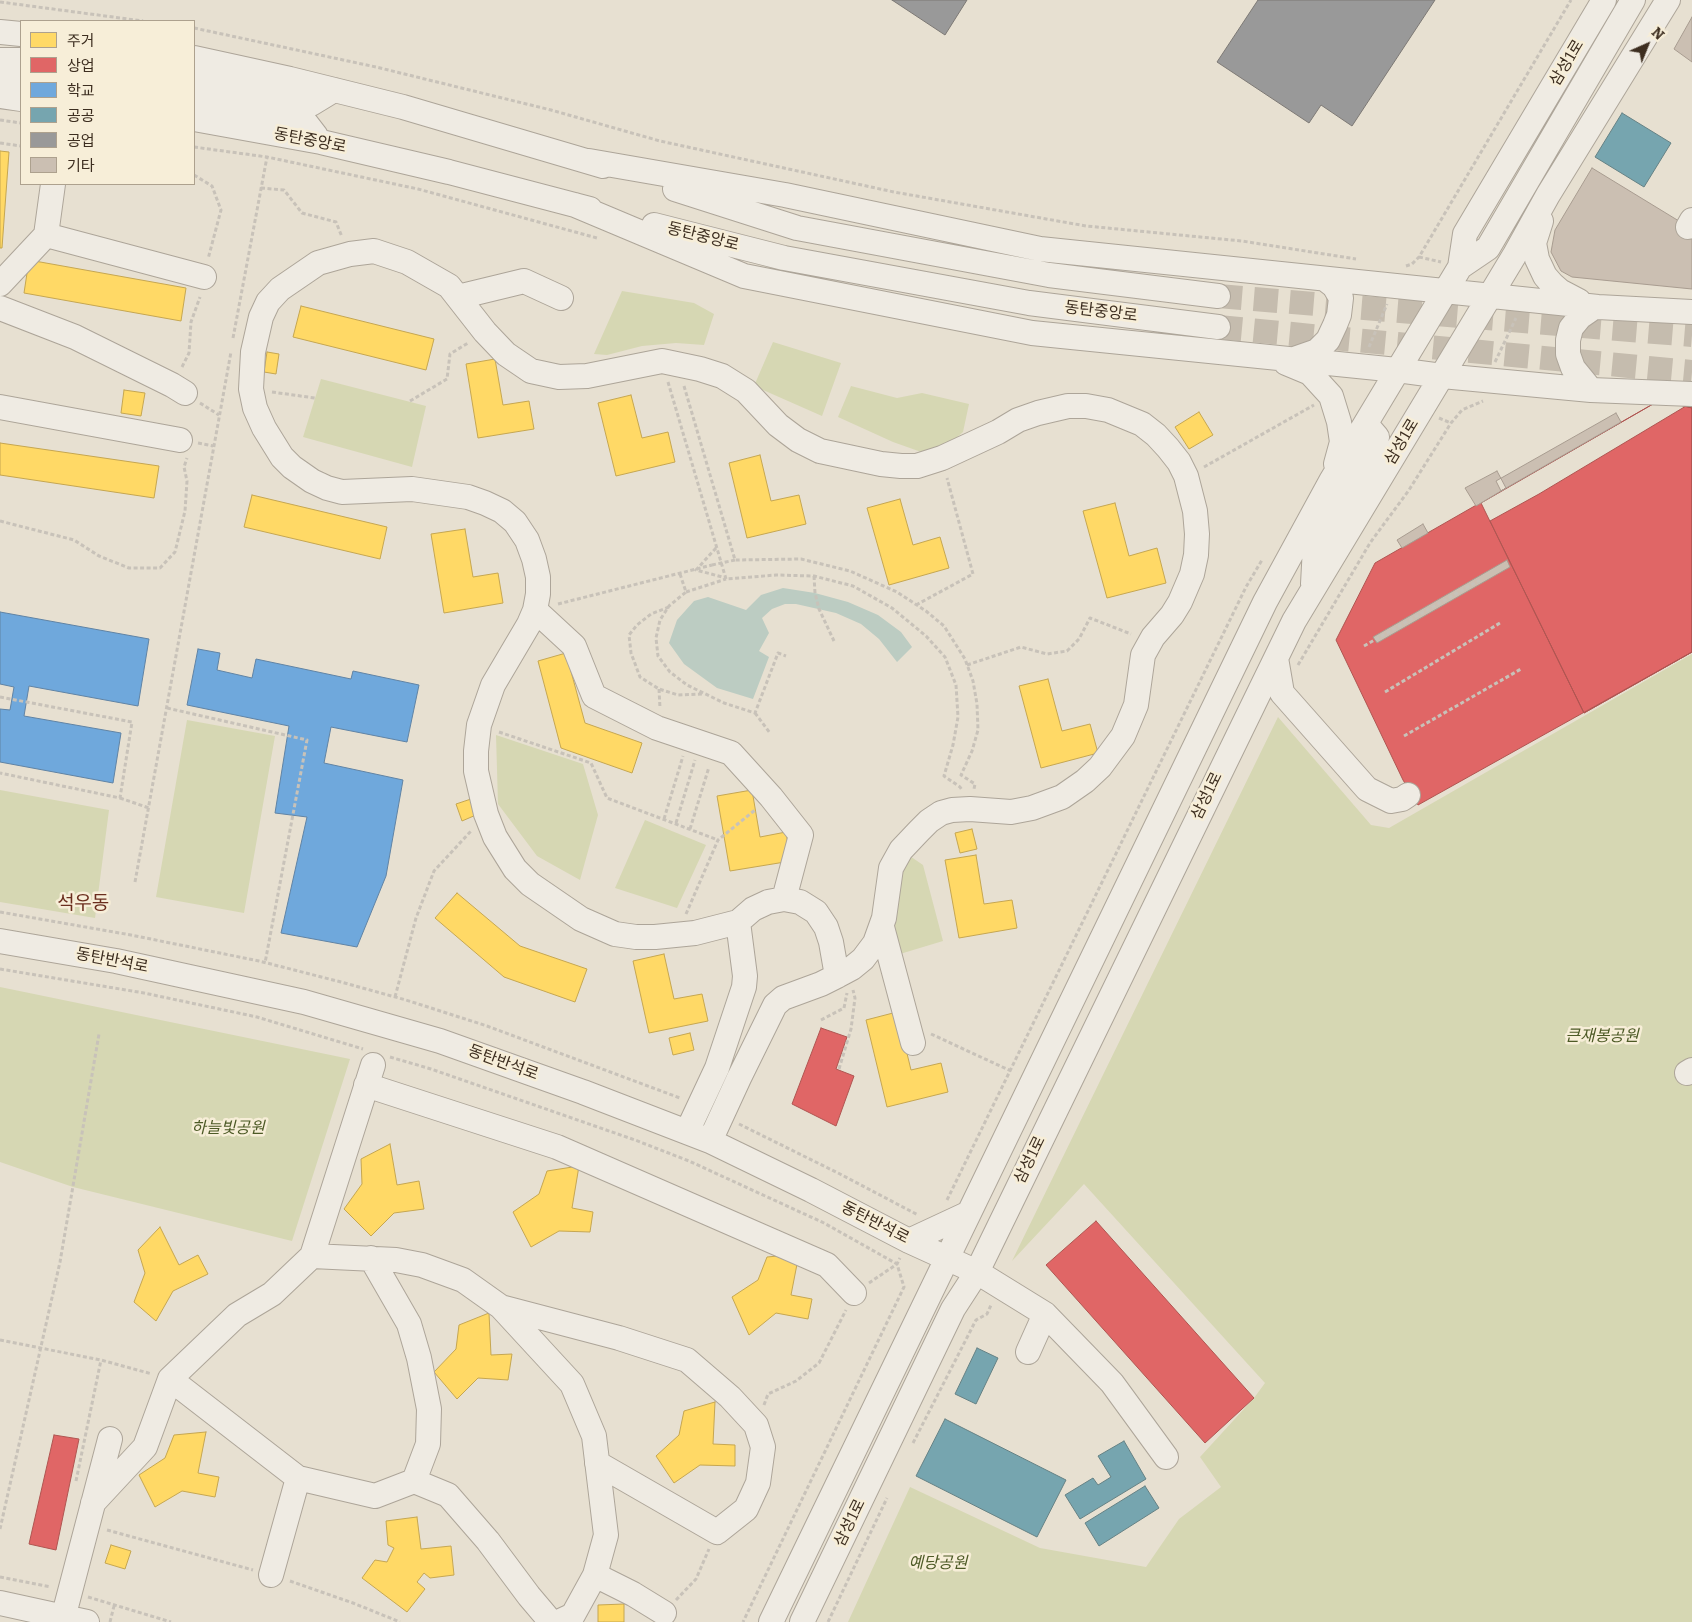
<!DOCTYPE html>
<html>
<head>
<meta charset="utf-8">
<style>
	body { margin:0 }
	#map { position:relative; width:1692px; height:1622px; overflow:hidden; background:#e7e0d1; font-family:Bitter,"Noto Sans KR",serif }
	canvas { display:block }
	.legend { position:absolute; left:20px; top:20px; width:175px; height:165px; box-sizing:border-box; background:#f7eed8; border:1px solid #ada18e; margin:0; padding:6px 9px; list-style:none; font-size:15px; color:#3d2e20 }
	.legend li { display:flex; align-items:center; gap:10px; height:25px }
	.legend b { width:25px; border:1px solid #ada18e }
	.north { position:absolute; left:1622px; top:20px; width:50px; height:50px; -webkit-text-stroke:4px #f7eed8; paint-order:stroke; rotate:44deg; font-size:14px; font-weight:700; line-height:20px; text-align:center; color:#3d2e20 }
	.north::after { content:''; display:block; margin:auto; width:18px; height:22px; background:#3d2e20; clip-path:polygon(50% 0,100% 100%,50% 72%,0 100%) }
</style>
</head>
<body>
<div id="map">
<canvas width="1692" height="1622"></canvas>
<ul class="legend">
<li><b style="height:14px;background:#ffd966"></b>주거</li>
<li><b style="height:14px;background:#e06666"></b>상업</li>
<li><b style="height:14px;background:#6fa8dc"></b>학교</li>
<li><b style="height:14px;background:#76a5af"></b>공공</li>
<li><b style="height:14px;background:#999"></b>공업</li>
<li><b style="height:14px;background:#cbbfb2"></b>기타</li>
</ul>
<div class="north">N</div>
</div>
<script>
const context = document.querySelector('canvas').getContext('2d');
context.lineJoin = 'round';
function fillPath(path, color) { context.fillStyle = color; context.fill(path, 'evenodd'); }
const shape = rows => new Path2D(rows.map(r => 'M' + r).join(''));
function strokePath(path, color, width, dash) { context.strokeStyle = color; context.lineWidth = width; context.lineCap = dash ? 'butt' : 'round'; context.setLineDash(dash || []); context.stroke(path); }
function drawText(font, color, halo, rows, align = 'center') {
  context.font = font + ' Bitter,"Noto Sans KR",serif'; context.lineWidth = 5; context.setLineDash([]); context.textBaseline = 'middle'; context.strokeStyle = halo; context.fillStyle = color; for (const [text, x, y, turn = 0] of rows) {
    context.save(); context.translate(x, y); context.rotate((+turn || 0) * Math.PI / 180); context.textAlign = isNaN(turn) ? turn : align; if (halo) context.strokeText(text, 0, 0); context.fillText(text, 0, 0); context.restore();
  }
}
const green = shape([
	[622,291,694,303,714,314,704,345,676,343,642,346,607,355,594,354],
	[773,342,841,363,822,416,754,386],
	[321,379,426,406,412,467,303,437],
	[851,386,897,398,922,393,969,404,963,432,948,445,924,453,893,442,838,417],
	[1692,654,1692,1622,848,1622,910,1487,1040,1548,1146,1567,1179,1519,1221,1487,1200,1457,1254,1398,1265,1383,1084,1184,1012,1261,1278,717,1371,825,1389,828],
	[187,720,275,736,244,913,156,897],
	[496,735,583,764,598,815,580,880,537,856,498,804],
	[0,790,109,810,95,918,0,902],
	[645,820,706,845,677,908,615,888],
	[901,850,923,865,943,941,890,957],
	[0,987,350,1059,292,1241,73,1187,0,1162]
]);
const water = shape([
	[783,588,815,593,848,602,878,615,901,632,912,647,897,662,879,639,861,624,836,613,796,604,785,604,772,609,762,618,769,633,759,651,769,657,753,699,717,688,684,664,669,643,677,620,694,601,708,597,746,610,761,595]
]);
const homes = shape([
	[0,151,9,152,2,248,0,248,0,151],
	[29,260,186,288,181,321,24,293,29,260],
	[301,306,434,339,426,370,293,337,301,306],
	[267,352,279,354,276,374,264,372,267,352],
	[495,359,503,405,529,401,534,429,478,438,466,364,495,359],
	[124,390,145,393,141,416,121,413,124,390],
	[631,395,642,438,668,432,675,462,616,476,598,403,631,395],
	[1199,412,1213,435,1189,449,1175,427,1199,412],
	[0,443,159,466,154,498,0,475,0,443],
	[760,455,771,501,799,495,806,524,747,538,729,463,760,455],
	[252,495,387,527,380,559,244,527,252,495],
	[900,499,913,545,940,537,949,568,889,585,867,508,900,499],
	[1115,503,1129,556,1157,548,1166,583,1107,598,1083,511,1115,503],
	[465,529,473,577,498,573,503,603,444,613,431,534,465,529],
	[566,653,585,723,642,743,632,773,561,748,538,661,566,653],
	[1048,679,1062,731,1090,724,1098,753,1041,768,1019,686,1048,679],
	[752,790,760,837,786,832,791,861,730,871,717,796,752,790],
	[471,799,476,815,462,821,456,804,471,799],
	[972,829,977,849,960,853,955,833,972,829],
	[976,855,984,904,1012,900,1017,928,959,938,945,860,976,855],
	[457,893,520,946,587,969,575,1002,504,977,435,918,457,893],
	[664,954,674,999,702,994,708,1021,649,1033,633,961,664,954],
	[897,1012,911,1070,941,1063,948,1092,887,1107,866,1020,897,1012],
	[690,1033,694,1050,673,1055,669,1038,690,1033],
	[390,1144,397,1185,419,1181,424,1209,394,1213,371,1236,344,1209,362,1184,361,1159,390,1144],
	[579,1166,572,1208,593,1212,590,1232,559,1231,531,1247,513,1212,539,1194,547,1171,579,1166],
	[160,1227,179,1265,198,1255,208,1274,173,1291,156,1321,134,1302,145,1273,138,1250,160,1227],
	[799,1254,791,1295,812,1299,808,1319,776,1313,749,1335,732,1297,758,1280,767,1257,799,1254],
	[489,1313,491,1355,512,1354,508,1380,478,1378,457,1399,434,1372,456,1349,459,1325,489,1313],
	[715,1402,713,1444,735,1445,735,1466,700,1465,674,1483,656,1456,679,1435,684,1411,715,1402],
	[206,1432,198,1473,219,1477,215,1497,182,1491,155,1507,139,1475,165,1458,174,1435,206,1432],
	[417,1517,421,1549,451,1546,454,1575,430,1578,424,1573,417,1582,425,1589,407,1612,362,1578,375,1560,387,1562,394,1548,388,1545,386,1521,417,1517],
	[111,1545,131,1551,125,1569,105,1563,111,1545],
	[624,1604,624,1622,598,1622,598,1605,624,1604]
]);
const shops = shape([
	[1660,400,1692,408,1692,652,1418,805,1403,780,1336,640,1375,563,1660,400],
	[1660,400,1692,408,1692,652,1584,713,1481,503,1660,400],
	[1686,406,1692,408,1692,652,1584,713,1490,521,1539,494,1686,406],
	[821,1028,847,1037,836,1069,854,1076,836,1126,792,1104,821,1028],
	[1096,1221,1254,1398,1205,1443,1046,1265,1096,1221],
	[54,1435,79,1439,56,1550,29,1544,54,1435]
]);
const schools = shape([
	[0,612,149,639,138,706,29,686,24,716,121,733,113,783,0,762,0,709,10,710,14,687,0,684,0,612],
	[198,649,220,653,217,670,252,678,256,659,351,679,353,671,419,685,407,742,331,727,324,763,403,780,386,876,357,947,281,933,307,817,275,813,289,726,187,705,198,649]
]);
const public = shape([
	[1622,113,1671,143,1644,187,1595,157,1622,113],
	[977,1348,998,1358,976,1404,955,1394,977,1348],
	[945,1419,1066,1480,1037,1537,916,1476,945,1419],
	[1124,1441,1146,1479,1080,1519,1065,1495,1093,1478,1098,1485,1111,1477,1098,1456,1124,1441],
	[1145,1486,1159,1508,1099,1546,1085,1523,1145,1486]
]);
const industry = shape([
	[892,0,967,0,945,35,892,0],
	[1258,0,1435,0,1352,126,1321,105,1309,123,1217,62,1258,0]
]);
const building = shape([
	[1692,17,1692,62,1674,49,1692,17],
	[1592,168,1692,229,1692,289,1572,277,1561,271,1551,252,1555,230,1592,168],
	[1616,413,1621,422,1501,491,1496,481,1616,413],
	[1497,471,1506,488,1476,506,1465,488,1497,471],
	[1423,524,1428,533,1402,548,1397,540,1423,524],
	[1507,560,1510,567,1377,643,1373,637,1507,560]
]);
const minorTunnel = shape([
	[1218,296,1692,335],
	[1218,327,1692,372]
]);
const path = shape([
	[0,2,143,21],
	[194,28,376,67,551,110,660,141,894,192,1086,226,1242,241,1356,259],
	[0,120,21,123],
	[0,143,21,146],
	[194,147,267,157,418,189,597,238],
	[194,175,212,186,221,210,208,259],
	[261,188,284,190,302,213,336,222,342,237],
	[1419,257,1441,262],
	[1406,266,1412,264,1419,257,1571,0],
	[233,338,267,157],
	[1369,347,1387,304],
	[1495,362,1516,318],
	[182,367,189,353,191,322,200,297],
	[668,382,726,579,776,575,814,576,853,586,892,608,926,636,945,657,956,685,958,717,953,745,944,776,960,787,962,790],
	[684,386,735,560,801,559,850,571,897,592,926,611,944,626,965,659,973,681,977,704,978,730,972,751,961,775,975,784,974,789],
	[272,392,315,398],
	[410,401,447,379,450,354,468,343],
	[200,403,219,415],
	[1439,418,1451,423],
	[198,443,213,446],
	[1204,467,1314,405],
	[0,521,74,540,99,556,129,568,160,568,175,552,185,511,187,481,184,467,187,458],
	[716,548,696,570,726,578],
	[680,574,686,592,669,606,660,620,656,638,658,656,670,672,687,685,724,703,755,713,778,653,786,656],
	[814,576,815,593,819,609,834,641],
	[686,592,726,579],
	[558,604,712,565],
	[916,605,973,574,947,478],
	[669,607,651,614,637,625,629,635,631,653,640,677,659,689,678,695,704,694],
	[1364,646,1480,580],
	[967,665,1021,647,1047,654,1067,651,1079,639,1090,618,1131,634],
	[1298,665,1370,543,1409,490,1451,423,1462,410,1483,401],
	[659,689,660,708],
	[1385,692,1500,623],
	[0,697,132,722,120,798,0,773],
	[167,708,307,740,265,963],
	[755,713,770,733],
	[499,732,591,763,607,798,718,840],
	[1404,736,1521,669],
	[120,798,149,808],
	[664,819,683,756],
	[676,823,695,760],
	[690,829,709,767],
	[135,882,231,352],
	[0,912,131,935,259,961,341,982,406,1000,487,1026,680,1098],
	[686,914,718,840,755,810],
	[0,969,144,993,257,1017,363,1049],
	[395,997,416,918,434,871,471,831],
	[821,1020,844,1008,847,993],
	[931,1034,1011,1071],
	[390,1057,431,1069,635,1140,689,1161,824,1223,897,1264,904,1287,743,1622],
	[839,1069,851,1029,855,998,853,990],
	[739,1124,840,1174,918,1215],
	[947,1200,1246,587,1262,560],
	[869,1283,897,1264,900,1258],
	[0,1340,101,1360,152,1374],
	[764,1405,768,1394,796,1381,819,1363,846,1310],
	[913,1443,976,1320,987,1314,991,1305],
	[76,1481,101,1360],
	[0,1529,60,1262,99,1034],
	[107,1530,253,1570],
	[0,1577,51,1587],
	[290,1581,353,1603,400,1622],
	[88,1597,171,1622],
	[676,1600,696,1579,709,1549],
	[110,1622,114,1606],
	[828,1622,887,1498]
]);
const minor = shape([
	[0,32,21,34],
	[194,58,290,79,403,107,603,166],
	[0,60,21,60],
	[0,77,21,78],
	[194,79,311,104,334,90],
	[0,96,21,99],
	[194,99,235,107,306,123,316,136],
	[194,119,321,142,449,172,590,209],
	[589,161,785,195,1040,249,1598,307,1692,312],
	[675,189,797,228,1049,275,1218,296],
	[575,205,744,276,1032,333,1397,370,1442,376,1591,390,1692,394],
	[1541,221,1534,243,1537,259,1545,276,1552,284,1560,291,1579,301],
	[654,225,784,258,1029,303,1218,327],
	[1688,227,1692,220],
	[46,235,53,184],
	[1460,267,1488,248,1633,0],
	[0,284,46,235,204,277],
	[458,297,524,281,561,298],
	[0,308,75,337,172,385,185,393],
	[1294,359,1317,351,1328,340,1335,325,1339,315,1341,298,1334,286,1325,279],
	[1286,363,1310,373,1331,396,1339,422,1342,442,1336,464],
	[1591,390,1573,368,1568,354,1568,340,1571,328,1580,317,1593,308,1598,307],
	[0,407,180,440],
	[1313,584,1315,547,1375,444,1377,437,1371,430,1360,434],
	[535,610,574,646,594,696,657,728,731,753,771,797,801,835,784,899],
	[1276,658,1282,693,1367,789,1391,801,1402,799,1408,795],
	[882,927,913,1043],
	[0,941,116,961,304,1002,440,1041,583,1092,710,1141,811,1190,909,1241,977,1272,1045,1314,1112,1383,1166,1457],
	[1687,1073,1692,1070],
	[366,1085,557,1147,827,1265,854,1293],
	[687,1132,717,1068,744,987,745,976,738,922],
	[710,1141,739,1078,775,1005,783,998,821,984,837,976,852,968,863,959,875,943,884,918,891,868,901,850,919,831,929,821,941,813,952,810,970,809,1011,812,1032,808,1062,797,1085,781,1100,767,1123,736,1136,705,1143,655,1153,637,1172,615,1180,602,1192,574,1196,555,1197,534,1195,511,1186,476,1179,462,1168,448,1156,435,1142,424,1108,410,1086,406,1068,406,1038,413,1018,420,998,432,942,458,917,466,901,466,881,464,820,451,798,440,778,425,746,391,722,376,700,369,662,361,587,376,559,377,531,371,506,354,485,332,449,286,407,262,374,251,350,254,318,263,280,289,268,302,261,317,253,352,251,389,255,408,264,428,282,457,292,467,312,481,327,488,342,492,412,489,468,497,485,503,502,511,515,522,527,540,534,559,538,577,538,594,535,610,529,624,493,685,479,725,476,751,476,771,486,814,495,837,515,869,530,884,581,919,615,934,636,937,655,937,695,933,738,922,753,909,768,902,784,899,800,902,816,912,826,927,831,942,837,976],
	[909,1241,967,1214],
	[312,1256,373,1065],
	[371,1258,409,1324,419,1358,429,1409,428,1444,414,1481],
	[501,1307,619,1338,687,1360,730,1397,756,1425,763,1447,758,1483,746,1509,717,1532,597,1463],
	[1028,1352,1045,1314],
	[170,1379,237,1315,272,1294,312,1256,396,1260,422,1265,463,1280,501,1307,572,1384,594,1436,606,1535,595,1575],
	[93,1503,145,1447,170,1379,298,1478,375,1496,414,1481,448,1495,488,1541,529,1596,551,1622],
	[271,1575,298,1478],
	[0,1603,87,1622],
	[62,1622,110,1439],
	[558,1622,573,1615,595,1575,633,1594,664,1613],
	[771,1622,1265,602,1331,481,1460,267,1465,234,1604,0],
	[802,1622,953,1309,977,1272,1294,621,1514,256,1548,195,1668,0]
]);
const pathBridge = shape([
	[712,565,735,560]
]);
const streetNames = [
	["삼성1로",1567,63,-59],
	["동탄중앙로",310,141,11],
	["동탄중앙로",703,237,14],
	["동탄중앙로",1101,312,7],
	["삼성1로",1402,442,-59],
	["삼성1로",1207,796,-64],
	["동탄반석로",112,961,11],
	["동탄반석로",503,1063,20],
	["삼성1로",1030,1160,-64],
	["동탄반석로",875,1223,27],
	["삼성1로",850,1523,-64]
];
const parkNames = [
	["큰재봉공원",1602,1037],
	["하늘빛공원",228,1129],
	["예당공원",938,1564]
];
const quarterNames = [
	["석우동",83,904]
];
fillPath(green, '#d6d7b3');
fillPath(water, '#bcccc2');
fillPath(homes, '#ffd966');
strokePath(homes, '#c5a651', 1);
fillPath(shops, '#e06666');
strokePath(shops, '#af5551', 1);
fillPath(schools, '#6fa8dc');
strokePath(schools, '#6083a4', 1);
fillPath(public, '#76a5af');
strokePath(public, '#658184', 1);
fillPath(industry, '#999');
strokePath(industry, '#7d7975', 1);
fillPath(building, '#cbbfb2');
strokePath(building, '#a89c90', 1);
strokePath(minorTunnel, '#c5bcae', 24, [24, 12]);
strokePath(minor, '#ada599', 26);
strokePath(path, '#c8c2b9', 3, [4, 2.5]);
strokePath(minor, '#efebe3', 24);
strokePath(pathBridge, '#c8c2b9', 3, [4, 2.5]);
drawText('16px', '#3d2e20', '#f7eed8', streetNames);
drawText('italic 16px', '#4d5a26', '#f7eed8', parkNames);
drawText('19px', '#6b2e1e', '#f7eed8', quarterNames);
</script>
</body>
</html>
